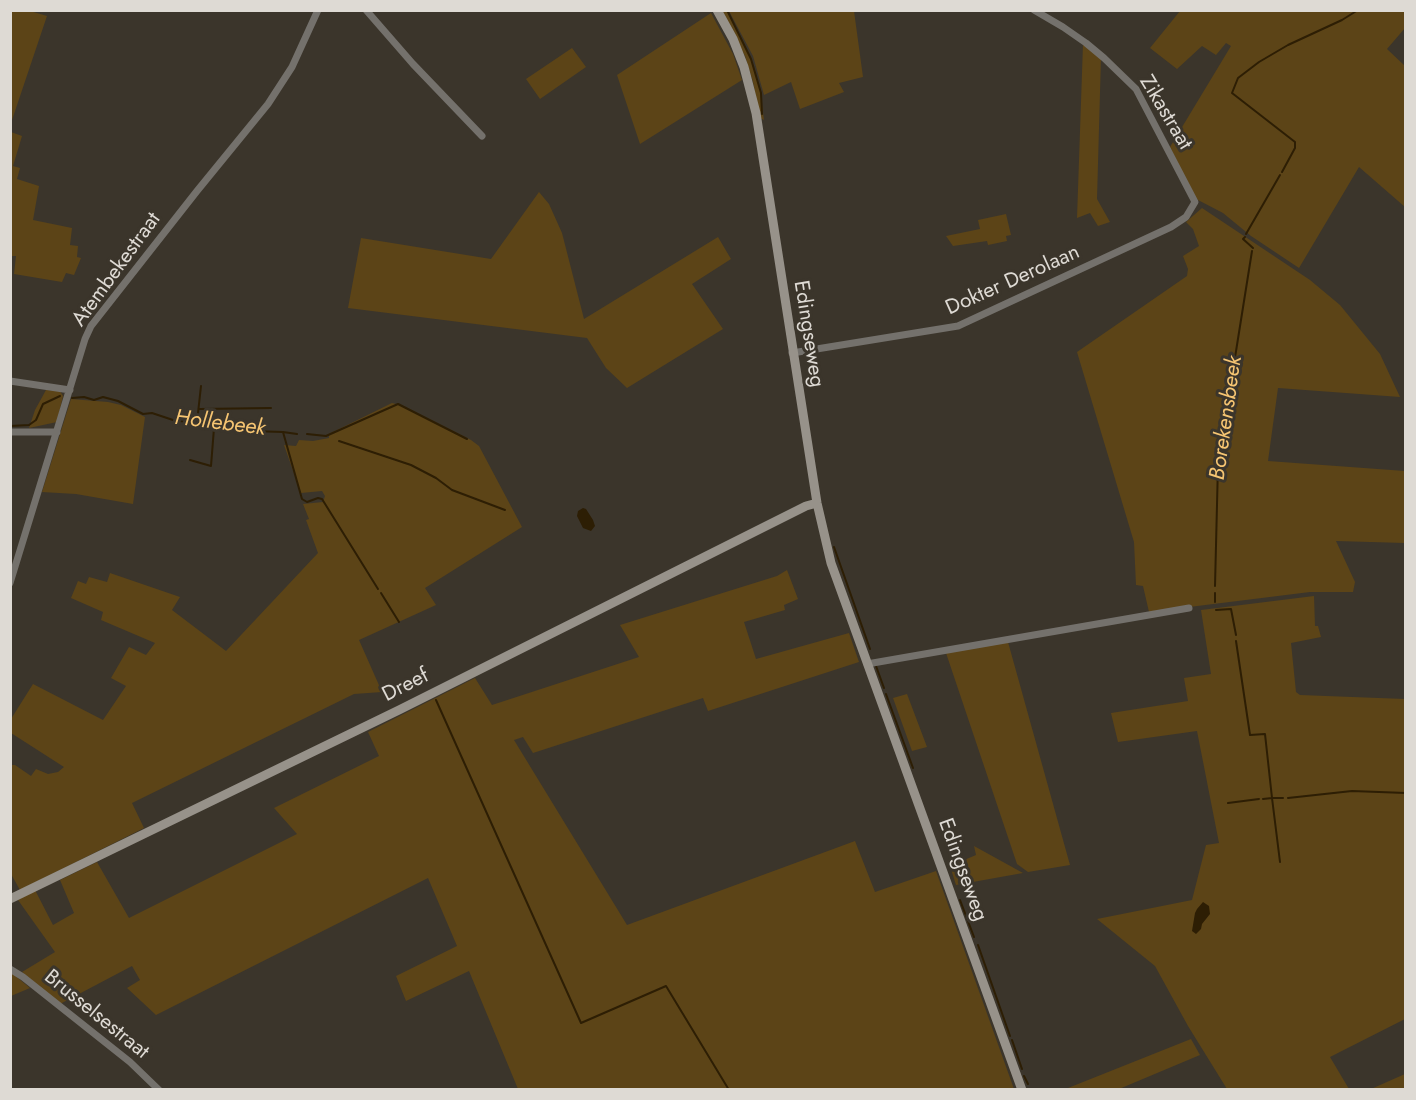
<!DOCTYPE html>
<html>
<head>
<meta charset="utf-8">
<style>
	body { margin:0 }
	#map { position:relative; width:1416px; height:1100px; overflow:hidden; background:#3b352b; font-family:Jost,sans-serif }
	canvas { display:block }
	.frame { position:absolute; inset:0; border:12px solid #dedad4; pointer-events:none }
</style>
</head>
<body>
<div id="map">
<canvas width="1416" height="1100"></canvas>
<div class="frame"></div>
</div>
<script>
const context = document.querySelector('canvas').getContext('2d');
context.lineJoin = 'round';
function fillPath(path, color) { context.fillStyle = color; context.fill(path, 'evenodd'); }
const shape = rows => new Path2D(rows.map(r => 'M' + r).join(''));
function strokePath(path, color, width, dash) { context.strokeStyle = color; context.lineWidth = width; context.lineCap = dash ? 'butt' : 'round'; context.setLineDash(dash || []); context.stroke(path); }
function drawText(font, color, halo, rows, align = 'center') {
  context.font = font + ' Jost,sans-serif'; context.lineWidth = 6; context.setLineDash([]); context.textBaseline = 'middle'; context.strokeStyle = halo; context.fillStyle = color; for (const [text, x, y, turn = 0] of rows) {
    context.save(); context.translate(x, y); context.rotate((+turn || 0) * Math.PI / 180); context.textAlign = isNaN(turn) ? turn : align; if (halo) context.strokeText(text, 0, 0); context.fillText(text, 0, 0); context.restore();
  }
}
const green = shape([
	[11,10,30,11,47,16,11,123],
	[721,11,727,11,750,56,760,89,764,120,760,118,753,82,745,56],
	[729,11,854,11,863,77,839,83,844,92,800,109,791,82,764,95,753,56],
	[1180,11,1405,11,1405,28,1387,49,1405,66,1405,207,1359,167,1299,268,1251,236,1223,213,1198,200,1192,193,1170,147,1231,46,1226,43,1216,55,1202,46,1177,69,1150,48],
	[711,13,733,54,742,80,640,144,617,75],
	[1083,44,1101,57,1097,199,1110,222,1098,226,1090,213,1077,218],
	[572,48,586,67,540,99,526,79],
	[11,132,22,136,13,166,20,168,17,179,39,186,33,220,72,228,70,245,78,246,77,257,81,258,74,275,66,273,62,282,14,274,16,256,10,256],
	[539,192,549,204,562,233,584,319,718,237,731,259,692,284,723,329,627,388,606,368,587,338,348,308,361,238,491,259],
	[1202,208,1310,280,1340,305,1380,354,1400,397,1278,388,1268,461,1405,471,1405,543,1336,541,1355,582,1353,592,1310,592,1149,612,1143,586,1136,585,1134,542,1077,352,1187,276,1188,269,1183,256,1199,246,1193,229,1186,222],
	[1006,214,1011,235,1006,236,1007,241,988,245,987,241,953,246,946,236,980,229,978,220],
	[46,390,60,391,63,396,57,422,29,428,35,410],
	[71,399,108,402,121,405,145,417,133,504,76,494,42,492],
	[392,403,400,405,471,440,479,446,522,527,425,588,436,605,359,640,382,692,354,694,132,803,144,828,20,890,11,874,11,765,15,765,31,776,36,769,48,774,58,772,64,767,11,733,11,719,33,684,103,720,126,686,111,678,129,647,146,655,155,643,101,620,103,612,71,598,78,581,86,584,89,577,107,582,110,573,180,597,172,610,226,651,318,553,306,520,309,519,303,504,323,502,325,496,322,491,301,493,284,445,296,446,299,440,313,441,329,438,329,434],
	[787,570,798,599,784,605,785,610,744,622,756,659,849,633,859,662,708,711,703,698,533,753,523,737,514,740,627,925,855,841,875,892,936,871,1014,1089,518,1089,469,971,406,1001,396,976,457,946,428,878,156,1015,127,988,140,980,132,966,60,1004,22,972,55,952,18,900,35,890,53,925,74,913,60,880,97,862,129,918,297,834,274,808,379,756,368,732,475,678,492,705,639,657,620,625,777,576],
	[1314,596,1315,626,1318,626,1321,637,1291,643,1296,692,1300,695,1405,699,1405,1019,1330,1057,1349,1089,1227,1089,1188,1026,1155,966,1097,919,1192,900,1206,845,1219,843,1197,731,1118,742,1111,713,1188,701,1184,678,1211,674,1201,610],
	[1008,642,1070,865,1028,872,1017,864,946,653],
	[907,694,927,747,912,751,893,698],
	[974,846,1023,873,956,885,950,866,976,855],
	[11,973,13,974,30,988,11,996],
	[1191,1039,1200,1055,1119,1089,1068,1090,1068,1088],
	[1405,1074,1405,1089,1371,1089]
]);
const water = shape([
	[583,508,586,509,593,520,595,526,591,531,583,528,577,516,578,511],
	[1203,902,1209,906,1210,914,1202,924,1201,929,1196,934,1192,931,1195,913,1197,909]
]);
const stream = shape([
	[727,10,751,59,761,93,762,114],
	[1282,172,1295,148,1295,142,1232,93,1238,78,1259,62,1288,45,1342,20,1358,10],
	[1246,234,1280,175],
	[1245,237,1243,239,1253,248],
	[72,398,84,397,94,400,103,397,118,401,143,414,152,413,173,420,251,431,283,432,302,499,307,502,318,498,322,499,378,589],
	[200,409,271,408],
	[197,422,201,386],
	[10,426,29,425,36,420,43,404,60,396],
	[283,432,297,434],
	[307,434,326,436,398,404,467,439],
	[339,441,411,465,436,478,452,490,505,510],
	[190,460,211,466,214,428],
	[834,547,870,649],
	[1215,586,1218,464,1252,251],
	[381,593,399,622],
	[1215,602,1215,593],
	[1216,610,1231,609,1236,635],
	[1236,641,1250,735,1265,734,1272,798,1283,798],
	[876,666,884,688],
	[886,694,913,768],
	[436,700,581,1023,666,986,729,1090],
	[1288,798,1352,791,1406,793],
	[1263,799,1272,798,1280,862],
	[1228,803,1259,799],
	[960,900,974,937],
	[978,945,1010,1036],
	[1012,1040,1022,1069],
	[1024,1076,1028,1084]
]);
const street = shape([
	[366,10,413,64,482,136],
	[792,353,958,326,1171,227,1186,217,1195,202,1136,89,1104,58,1086,43,1063,27,1034,10],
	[10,381,70,390],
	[10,432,57,432],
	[10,583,85,339,91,326,197,191,268,104,292,67,318,10],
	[867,664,1189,608],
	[10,969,23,977,130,1062,159,1090]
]);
const secondary = shape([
	[717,10,733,39,744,67,756,113,817,503,831,563,1022,1090],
	[10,899,399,710,806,506,817,503]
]);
const streetNames = [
	["Zikastraat",1165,113,59],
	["Atembekestraat",117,270,-54],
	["Dokter Derolaan",1013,281,-24],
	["Edingseweg",808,334,81],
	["Dreef",406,686,-27],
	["Edingseweg",962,870,70],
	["Brusselsestraat",96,1015,39]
];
const waterNames = [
	["Borekensbeek",1227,418,-82],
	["Hollebeek",220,424,7]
];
fillPath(green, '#5c4417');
fillPath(water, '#2d1e04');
strokePath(stream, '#2d1e04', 2);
strokePath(street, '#74716c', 7);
strokePath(secondary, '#97928a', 9);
drawText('21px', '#dedad4', '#3b352b', streetNames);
drawText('italic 22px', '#f6c572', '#3b352b', waterNames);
</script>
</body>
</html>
